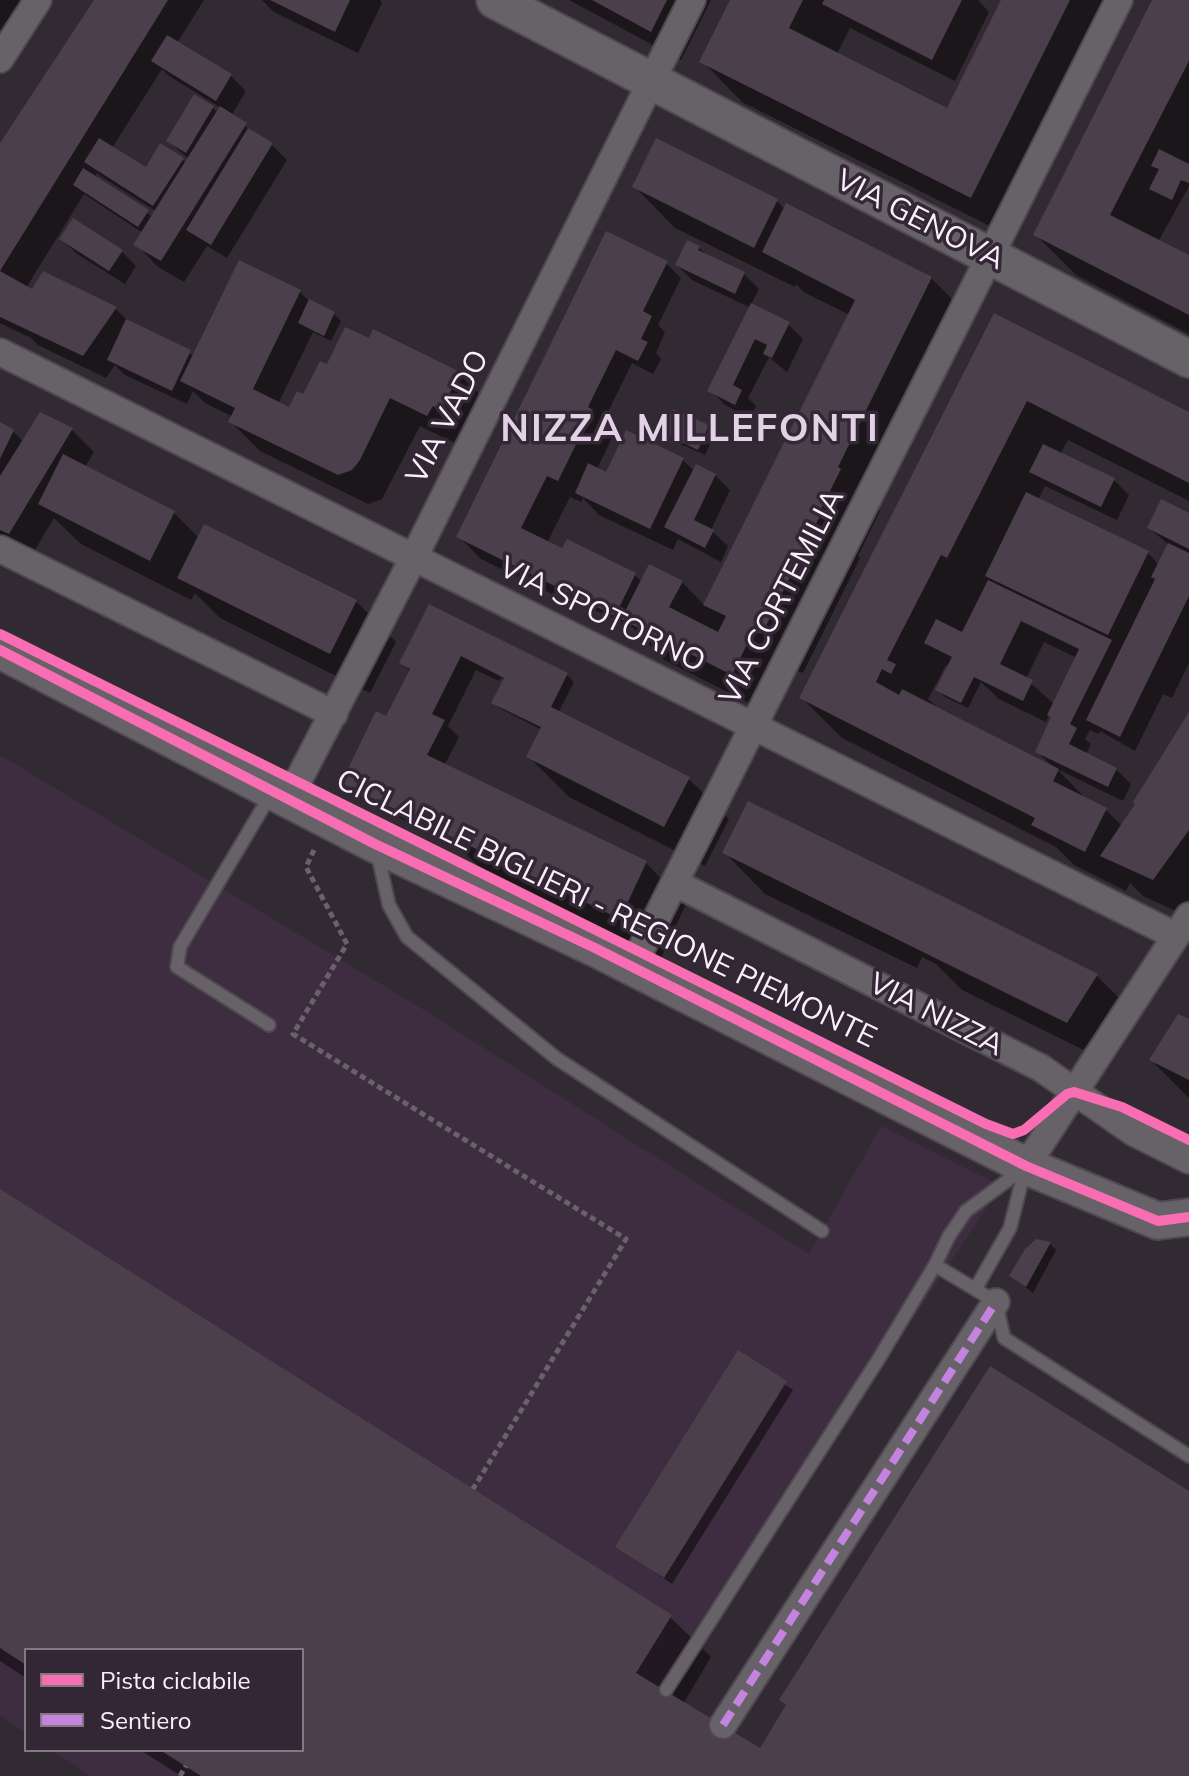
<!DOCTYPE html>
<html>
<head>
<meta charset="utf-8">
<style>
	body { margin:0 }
	#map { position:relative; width:1189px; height:1776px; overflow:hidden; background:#312a32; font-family:Mulish,sans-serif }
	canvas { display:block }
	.legend { position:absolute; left:24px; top:1648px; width:280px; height:104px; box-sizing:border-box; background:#342735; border:2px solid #837783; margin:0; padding:10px 14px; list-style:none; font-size:24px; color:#f9f0f9 }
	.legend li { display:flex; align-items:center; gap:16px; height:40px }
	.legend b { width:40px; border:2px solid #837783 }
</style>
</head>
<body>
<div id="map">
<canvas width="1189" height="1776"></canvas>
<ul class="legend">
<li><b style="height:10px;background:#f96db3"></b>Pista ciclabile</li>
<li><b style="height:10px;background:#c483df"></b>Sentiero</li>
</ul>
</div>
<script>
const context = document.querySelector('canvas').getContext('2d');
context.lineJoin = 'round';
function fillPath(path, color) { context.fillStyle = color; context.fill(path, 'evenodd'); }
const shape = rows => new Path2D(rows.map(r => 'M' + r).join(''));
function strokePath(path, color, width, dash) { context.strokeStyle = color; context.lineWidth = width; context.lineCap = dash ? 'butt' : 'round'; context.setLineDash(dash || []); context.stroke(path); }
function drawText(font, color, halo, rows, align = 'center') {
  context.font = font + ' Mulish,sans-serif'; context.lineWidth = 7; context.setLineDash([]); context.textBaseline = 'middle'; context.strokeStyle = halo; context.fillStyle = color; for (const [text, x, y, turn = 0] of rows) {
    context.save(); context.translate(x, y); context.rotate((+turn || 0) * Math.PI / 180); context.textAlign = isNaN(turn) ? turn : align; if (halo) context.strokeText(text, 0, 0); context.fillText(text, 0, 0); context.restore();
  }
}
const built = shape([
	[0,755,424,1010,809,1254,881,1126,1001,1186,609,1776,91,1776,52,1750,302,1750,302,1650,26,1650,26,1733,0,1715]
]);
const shadow = shape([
	[0,0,21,0,1,32,8,38,0,51],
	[96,0,204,0,177,43,231,76,246,91,231,116,272,145,287,160,227,258,207,246,184,282,158,267,136,244,143,233,84,194,26,288,31,291,44,274,116,309,129,322,194,356,300,292,309,301,334,314,341,321,331,341,313,332,278,404,290,410,304,397,328,367,370,341,374,332,459,374,489,403,457,444,420,426,382,499,368,504,362,501,260,451,231,422,233,417,205,403,193,391,187,404,125,375,115,365,106,378,38,345,31,338,0,323,0,147],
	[162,69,169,76,221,108,218,113,213,108,168,141,189,159,186,163,182,159,146,170,112,148],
	[97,173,102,177,157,212,153,217,94,178],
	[262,0,380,0,382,3,358,53,274,12],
	[569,0,711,0,681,60],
	[732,0,978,0,989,12,955,81,850,28,837,54,948,110,1003,0,1130,0,1012,237,742,102,702,61],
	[1155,0,1189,0,1189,186,1158,242,1189,258,1189,334,1076,275,1035,234],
	[635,187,777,201,785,210,931,278,972,319,878,508,880,511,858,556,860,558,803,673,795,670,773,715,664,660,632,627,570,599,568,602,481,559,459,537,666,263,681,278,658,325,665,332,656,353,661,359,653,374,632,363,603,422,614,434,597,469,607,474,683,460,694,471,715,475,730,490,711,530,728,546,721,562,678,539,673,550,599,515,583,498,581,502,570,497,547,543,635,575,642,582,682,582,705,606,850,315,805,293,796,284,795,287,675,228],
	[62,239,121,251,136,266,125,284,77,254],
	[699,248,709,257,744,274,759,289,751,305,788,324,803,339,787,372,769,357,748,398,756,406,750,418,725,405,710,390,751,308,692,280,677,265],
	[995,316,1189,414,1189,501,1068,440,1060,454,1114,480,1129,495,1117,520,1045,486,1038,500,1148,553,1159,565,1169,545,1149,528,1189,515,1189,663,1172,698,1163,694,1135,751,1100,731,1099,734,1090,730,1085,739,1091,744,1086,754,1116,769,1131,784,1123,801,1057,769,1088,801,1106,810,1122,826,1189,716,1189,917,1143,896,1130,883,1126,891,1074,865,1056,847,842,738,802,698],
	[1044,642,1077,658,1054,704,1026,679],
	[946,665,949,666,938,690,945,697,968,708,981,682,999,699,1046,722,1049,715,1053,718,1037,751,1053,767,936,706,928,699],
	[0,425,13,431,24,442,72,430,94,452,85,467,174,513,199,538,356,601,396,642,370,693,220,618,195,593,191,600,81,544,54,518,32,555,0,539],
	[708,427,715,434,705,455,672,440,665,433],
	[430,606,567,675,574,682,558,713,689,779,729,819,705,866,569,797,528,756,542,730,501,709,494,702,505,680,501,678,499,681,476,670,448,726,459,737,444,766,646,863,686,904,661,958,486,874,460,848,359,798,344,783,387,719,411,672,402,663],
	[725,853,1097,976,1137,1016,1108,1062,962,990,936,964,922,957,917,968,765,894],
	[1189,1022,1189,1098,1151,1060],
	[0,1191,670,1617,711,1657,683,1704,760,1751,788,1707,781,1700,1189,1493,1189,1776,181,1776,140,1750,302,1750,302,1650,26,1650,26,1678,0,1661],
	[1050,1244,1056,1250,1033,1293,1011,1276],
	[738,1353,793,1390,672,1584,617,1547]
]);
const building = shape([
	[94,0,168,0,0,271,32,289,43,271,117,307,83,356,0,317,0,143],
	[270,0,350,0,335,32],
	[592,0,667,0,651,32],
	[730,0,803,0,789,28,947,108,1001,0,1070,0,971,198,699,62],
	[824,0,962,0,932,60,822,4],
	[1152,0,1189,0,1189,61,1110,215,1189,255,1189,315,1033,235],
	[167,35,232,74,216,101,151,61],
	[194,94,214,106,186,153,166,141],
	[220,106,247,123,161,261,133,245],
	[248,128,273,143,211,245,186,230],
	[99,138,146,167,160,143,184,158,153,206,84,162],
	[656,138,778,199,754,248,632,187],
	[1159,149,1189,164,1189,183,1181,180,1172,200,1149,189,1159,169,1151,166],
	[83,168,149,210,138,227,73,185],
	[786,203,932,277,838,467,841,469,818,515,820,516,762,634,754,630,732,675,621,619,649,564,683,581,669,607,718,632,726,616,703,605,855,300,762,252],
	[73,218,123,250,109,271,59,239],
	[606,231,668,261,643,311,652,316,641,339,648,342,638,361,616,350,588,407,593,410,558,481,547,476,521,528,562,548,567,539,636,573,615,616,456,537],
	[687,240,700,246,698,250,745,272,735,294,675,265],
	[239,260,301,290,253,389,289,407,297,391,303,394,320,361,327,364,345,327,369,338,373,329,460,372,441,411,433,406,427,416,390,398,360,460,352,470,338,475,228,422,235,408,180,381],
	[309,299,335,312,324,336,298,323],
	[751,303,790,322,772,358,763,354,767,345,755,339,733,385,742,390,735,405,707,391],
	[994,313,1189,412,1189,483,1027,401,947,558,941,555,887,660,896,664,891,674,882,669,876,682,899,695,902,689,1059,769,1053,781,1107,808,1085,852,1031,825,1035,818,799,698],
	[126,319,191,350,172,391,107,360],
	[673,409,709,425,698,450,662,433],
	[40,412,73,428,9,534,0,530,0,476],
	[0,422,14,430,0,459],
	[626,430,684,458,650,529,575,493,588,463,606,472],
	[1043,444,1115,478,1101,507,1029,472],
	[63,454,175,511,150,561,38,504],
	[696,464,716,474,694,520,714,530,705,548,664,527],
	[1026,492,1149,551,1108,635,985,576],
	[1161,499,1189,513,1189,549,1147,528],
	[204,524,357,600,330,654,177,578],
	[1168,543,1189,553,1189,596,1120,737,1086,720,1155,579,1151,577],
	[988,580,1112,640,1070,724,1077,728,1069,744,1117,768,1108,787,1035,752,1051,717,1047,715,1079,649,1021,621,1000,664,1033,680,1023,701,974,677,961,703,935,690,952,657,924,643,936,619,962,632],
	[429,604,568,673,551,707,690,777,664,827,526,757,541,727,491,703,504,678,461,656,432,714,445,720,427,755,647,861,620,919,341,783,376,711,386,716,410,669,399,663],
	[1189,712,1189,830,1153,880,1100,856,1135,804,1133,802],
	[748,801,944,897,1098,974,1067,1023,722,853],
	[1178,1014,1189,1019,1189,1080,1149,1060],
	[0,1189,672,1615,636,1673,760,1748,786,1705,779,1700,990,1366,1189,1491,1189,1776,201,1776,160,1750,302,1750,302,1650,26,1650,26,1665,0,1648],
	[1036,1239,1051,1242,1026,1287,1009,1276,1025,1249],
	[738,1350,787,1381,664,1578,615,1547]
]);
const path = shape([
	[314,850,306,867,347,944,293,1034,626,1239,473,1489],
	[180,1776,186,1766]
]);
const lane = shape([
	[377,851,389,905,407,937,556,1058,822,1231],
	[269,1025,177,967,180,947,271,794],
	[935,1265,996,1302,1004,1338,1189,1456],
	[976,1288,1010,1228,1025,1169],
	[666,1690,878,1360,935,1265,949,1236,966,1211,1023,1169]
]);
const street = shape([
	[0,59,38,0],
	[0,352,1176,936],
	[0,549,334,714],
	[299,779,414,557,692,0],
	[675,883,1041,1068,1133,1132,1189,1160],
	[632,967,1119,0],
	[1026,1166,1189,916],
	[723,1725,996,1302]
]);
const secondary = shape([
	[495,0,1189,359],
	[0,650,375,844,595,948,1026,1166,1158,1221,1189,1217]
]);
const quiet = shape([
	[723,1725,996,1302]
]);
const cycleway = shape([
	[0,634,986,1124,1013,1134,1024,1130,1067,1094,1074,1092,1122,1107,1189,1140],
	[0,650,375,844,595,948,1026,1166,1158,1221,1189,1217]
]);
const streetNames = [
	["VIA GENOVA",920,220,27],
	["VIA VADO",448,417,-63],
	["VIA CORTEMILIA",782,597,-63],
	["VIA SPOTORNO",602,615,26],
	["CICLABILE BIGLIERI - REGIONE PIEMONTE",606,909,26],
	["VIA NIZZA",936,1015,27]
];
const districtNames = [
	["NIZZA MILLEFONTI",690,430]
];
fillPath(built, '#3e2d40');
fillPath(shadow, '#0007');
fillPath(building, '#4b3f4c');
strokePath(lane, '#4e484f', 16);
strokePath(street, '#4e484f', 30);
strokePath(secondary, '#4e484f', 40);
strokePath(path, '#686369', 5, [6, 4]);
strokePath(lane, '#676168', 12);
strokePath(street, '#676168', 26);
strokePath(secondary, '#676168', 36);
strokePath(quiet, '#c483df', 8, [16, 8]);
strokePath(cycleway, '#f96db3', 10);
drawText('30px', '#f9f0f9', '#342735', streetNames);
context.letterSpacing = '2px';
drawText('bold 38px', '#e3d2e5', '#342735', districtNames);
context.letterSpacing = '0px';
</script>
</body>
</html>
